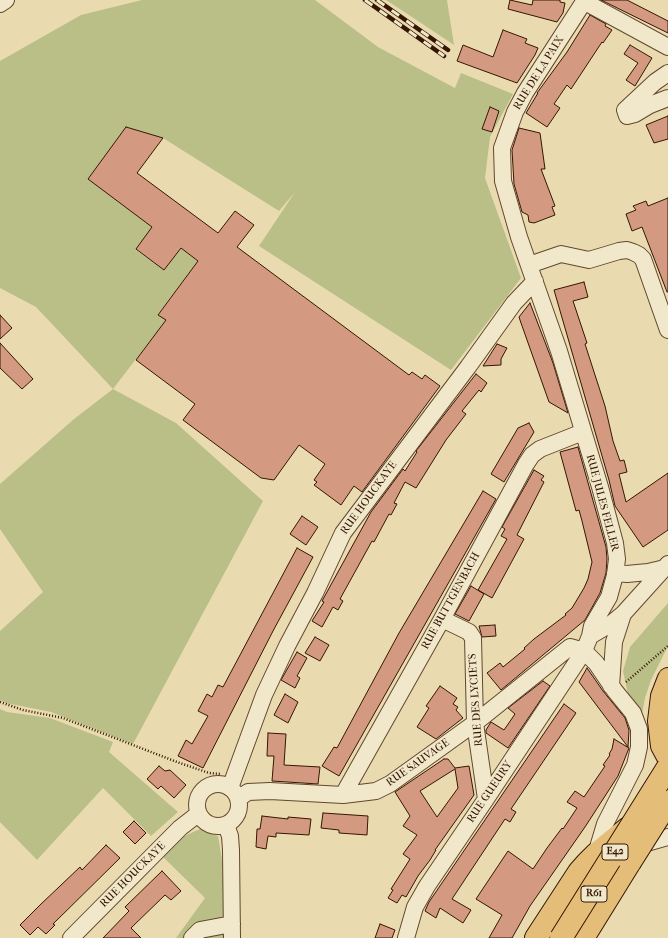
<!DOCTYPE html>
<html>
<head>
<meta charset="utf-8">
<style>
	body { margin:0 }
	canvas { display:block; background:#e9dbaf }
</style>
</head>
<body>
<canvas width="668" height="938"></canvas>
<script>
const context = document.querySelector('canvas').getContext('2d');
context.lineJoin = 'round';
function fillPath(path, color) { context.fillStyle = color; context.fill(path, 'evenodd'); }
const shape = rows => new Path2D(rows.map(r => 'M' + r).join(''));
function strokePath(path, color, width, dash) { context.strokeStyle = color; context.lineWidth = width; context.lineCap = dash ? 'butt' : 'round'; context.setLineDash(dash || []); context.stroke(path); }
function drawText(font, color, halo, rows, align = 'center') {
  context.font = font + ' "IM FELL French Canon",serif'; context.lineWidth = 3; context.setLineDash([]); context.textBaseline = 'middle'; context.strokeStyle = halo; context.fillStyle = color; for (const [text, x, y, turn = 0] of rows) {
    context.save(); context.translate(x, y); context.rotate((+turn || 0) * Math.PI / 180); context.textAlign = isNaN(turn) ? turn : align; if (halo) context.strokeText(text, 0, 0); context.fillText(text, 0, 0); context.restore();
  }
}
const green = shape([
	[142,0,315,0,378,47,455,88,461,73,513,94,490,137,485,178,521,278,451,370,259,246,295,192,279,211,163,138,126,127,88,179,152,227,136,250,164,270,181,248,198,261,158,314,166,320,113,389,176,423,263,501,133,744,51,712,6,703,0,700,0,631,43,592,0,529,0,484,74,419,113,389,36,307,0,288,0,61,81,15],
	[386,0,447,0,454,45,415,19],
	[668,603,668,646,651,680,645,698,642,714,637,705,628,694,623,671,630,647],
	[0,709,7,712,50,718,113,742,109,752,178,812,151,836,103,788,37,860,0,822],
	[200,829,218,836,223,866,224,938,176,938,205,898,161,855,182,837]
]);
const building = shape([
	[510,0,532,5,533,0,560,0,560,2,565,3,563,13,557,22,508,9,510,0],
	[601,0,627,0,668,21,668,33,601,0],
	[590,15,606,24,605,26,612,30,603,43,602,42,571,89,567,85,554,104,560,108,547,127,526,113,538,93,537,93,567,52,590,15],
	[503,30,527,39,525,43,538,48,535,55,517,83,457,61,463,45,493,57,503,30],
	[630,45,652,58,635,86,626,80,638,63,624,54,630,45],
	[490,107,499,111,492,132,482,129,490,107],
	[668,116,668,139,654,143,646,125,668,116],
	[126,127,163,138,137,173,218,233,235,211,254,225,237,247,409,375,412,372,422,379,425,375,440,386,362,492,354,486,341,505,314,485,317,482,314,480,325,464,299,445,274,480,261,478,183,420,195,404,136,360,166,320,158,315,198,261,181,248,164,270,136,249,152,227,88,179,126,127],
	[519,128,540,133,545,169,541,169,555,206,552,207,555,215,534,223,529,222,528,215,522,212,514,184,512,150,519,128],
	[668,198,668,292,667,292,642,227,632,231,626,214,636,210,633,206,646,201,648,206,668,198],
	[584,282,588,297,573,301,587,343,585,344,605,406,613,441,620,461,624,460,627,472,619,474,626,502,668,473,668,530,643,547,615,506,609,480,554,290,584,282],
	[530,303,553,363,568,413,549,402,521,323,519,317,530,303],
	[0,315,12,328,0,339,0,315],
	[0,343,33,379,22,389,0,368,0,343],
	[497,344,507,348,501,359,501,365,483,366,497,344],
	[476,374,487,383,481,392,479,390,462,411,466,414,446,440,416,488,405,482,394,503,397,504,391,515,389,514,374,542,372,541,340,599,343,601,338,610,333,607,322,627,312,621,324,602,322,601,371,512,403,469,405,471,417,452,416,451,476,374],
	[529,423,534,432,504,482,491,474,518,428,529,423],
	[578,447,606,547,607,559,606,573,600,593,585,620,501,690,487,673,500,663,503,667,525,649,524,648,534,639,566,615,565,614,572,608,584,588,588,579,592,562,582,521,579,510,576,511,560,452,578,447],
	[534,470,544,476,541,480,544,482,517,535,524,539,492,598,478,590,507,539,501,536,505,529,502,527,534,470],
	[483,491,496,499,339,776,322,766,334,747,337,748,399,633,483,491],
	[302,516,318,527,306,545,290,534,302,516],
	[297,548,313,557,273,631,203,768,178,756,186,740,192,744,208,716,198,711,207,694,212,697,218,685,223,687,297,548],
	[471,586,484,594,469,621,455,614,471,586],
	[495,625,496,636,482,637,479,626,495,625],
	[315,637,329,645,320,661,305,653,315,637],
	[297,652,307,658,297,676,300,678,295,688,281,680,297,652],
	[587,668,603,691,625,718,629,730,628,747,579,682,587,668],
	[543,681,550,686,508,748,486,733,486,730,491,722,504,730,515,714,508,708,543,681],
	[440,686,457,698,453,704,458,707,456,710,463,718,436,739,417,727,429,708,426,706,440,686],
	[285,694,298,702,288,723,274,715,285,694],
	[564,704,576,713,511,809,516,812,510,822,505,819,452,899,471,910,463,923,440,908,436,918,425,911,429,902,564,704],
	[268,733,286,734,284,765,320,767,318,784,272,781,274,756,267,756,268,733],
	[614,739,629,748,618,776,585,827,530,906,512,938,489,938,502,915,476,899,508,851,533,869,547,848,562,828,563,829,577,808,567,802,575,791,584,797,605,766,603,765,610,755,609,754,612,749,614,739],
	[444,759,448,759,455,768,469,766,474,795,435,850,436,850,430,860,418,876,406,897,402,895,397,903,388,898,393,890,391,889,410,859,403,854,417,835,403,826,410,816,395,792,444,759],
	[455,769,458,788,437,817,420,791,455,769],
	[159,766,165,771,170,770,186,785,174,798,161,786,158,789,147,779,159,766],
	[323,813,368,816,367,835,339,833,339,830,321,828,323,813],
	[262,816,288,819,288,817,311,819,309,835,276,833,276,837,268,836,266,849,256,847,257,829,260,829,262,816],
	[134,821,146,833,135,844,123,832,134,821],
	[106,845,120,858,53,924,55,925,46,934,38,927,30,935,20,925,40,905,80,867,82,870,106,845],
	[162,871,181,891,171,900,165,895,131,928,141,938,103,938,129,911,125,907,162,871],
	[380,924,395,930,392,938,375,938,380,924]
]);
const path = shape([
	[626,682,668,646],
	[0,702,23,710,63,718,177,762,209,773,221,774]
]);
const minor = shape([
	[585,2,668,47],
	[0,4,6,0],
	[668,73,655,82,625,110,627,116,635,114,650,105,668,98],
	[529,265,561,254,589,260,619,251,627,250,633,252,639,255,643,259,668,330],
	[615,573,627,574,648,572,665,568],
	[442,619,469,632,473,638,475,723,486,799],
	[590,636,612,623,623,614,668,564],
	[584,651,596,663,615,691,633,713,639,729,639,747,635,765,605,824,596,854],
	[611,686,614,642,623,614],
	'197 805a21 21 0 1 1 42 0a21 21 0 1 1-42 0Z',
	[230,788,264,695,287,646,315,593,343,533,468,367,514,303,535,281],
	[343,795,442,619,526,464,532,455,540,449,583,432],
	[238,799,248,792,270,791,343,795,376,791,390,784,475,723,570,647,584,651],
	[226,825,230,836,231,850,232,938],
	[636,846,668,837],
	[71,938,180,828,198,814],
	[192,938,200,930,232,924],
	[406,938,415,907,427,886,486,799,584,651,590,636,592,626,609,597,615,575,617,559,615,543,600,487,559,351,519,237,503,181,502,148,515,112,525,93,585,0]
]);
const major = shape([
	[668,678,661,696,658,721,661,746,668,759]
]);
const highway = shape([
	[536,938,579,872,587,863,596,854,628,828],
	[583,938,630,862]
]);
const rail = shape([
	[365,0,444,56],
	[377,0,448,50]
]);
const highwayBridge = shape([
	[630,862,668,802],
	[561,938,668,767]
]);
const shields = [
	[615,852,26],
	[594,894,26]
];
const shieldNames = [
	["E42",615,852],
	["R61",594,894]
];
const streetNames = [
	["RUE DE LA PAIX",539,73,-58],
	["RUE HOUCKAYE",369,498,-54],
	["RUE JULES FELLER",602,503,75],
	["RUE BUTTGENBACH",451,601,-61],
	["RUE DES LYCIETS",476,700,-94],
	["RUE SAUVAGE",418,763,-35],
	["RUE GUEURY",490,792,-56],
	["RUE HOUCKAYE",133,875,-45]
];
fillPath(green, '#babf88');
fillPath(building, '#d39981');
strokePath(building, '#351603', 1);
strokePath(minor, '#62472e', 18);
strokePath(major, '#351603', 22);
strokePath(highway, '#351603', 24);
strokePath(path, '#351603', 2.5, [1, 2]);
strokePath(minor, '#f1e8cb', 16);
strokePath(major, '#e4be78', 20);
strokePath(highway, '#e4be78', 22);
strokePath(rail, '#351603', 4.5);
strokePath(rail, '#f1e8cb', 3, [9]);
strokePath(highwayBridge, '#351603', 24, []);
strokePath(highwayBridge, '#e4be78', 22);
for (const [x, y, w] of shields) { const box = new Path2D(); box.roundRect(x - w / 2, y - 8, w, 16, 3); context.fillStyle = '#f1e8cb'; context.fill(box); strokePath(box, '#351603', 1); }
drawText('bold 10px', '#351603', null, shieldNames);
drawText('11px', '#351603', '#f1e8cb', streetNames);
</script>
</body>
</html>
